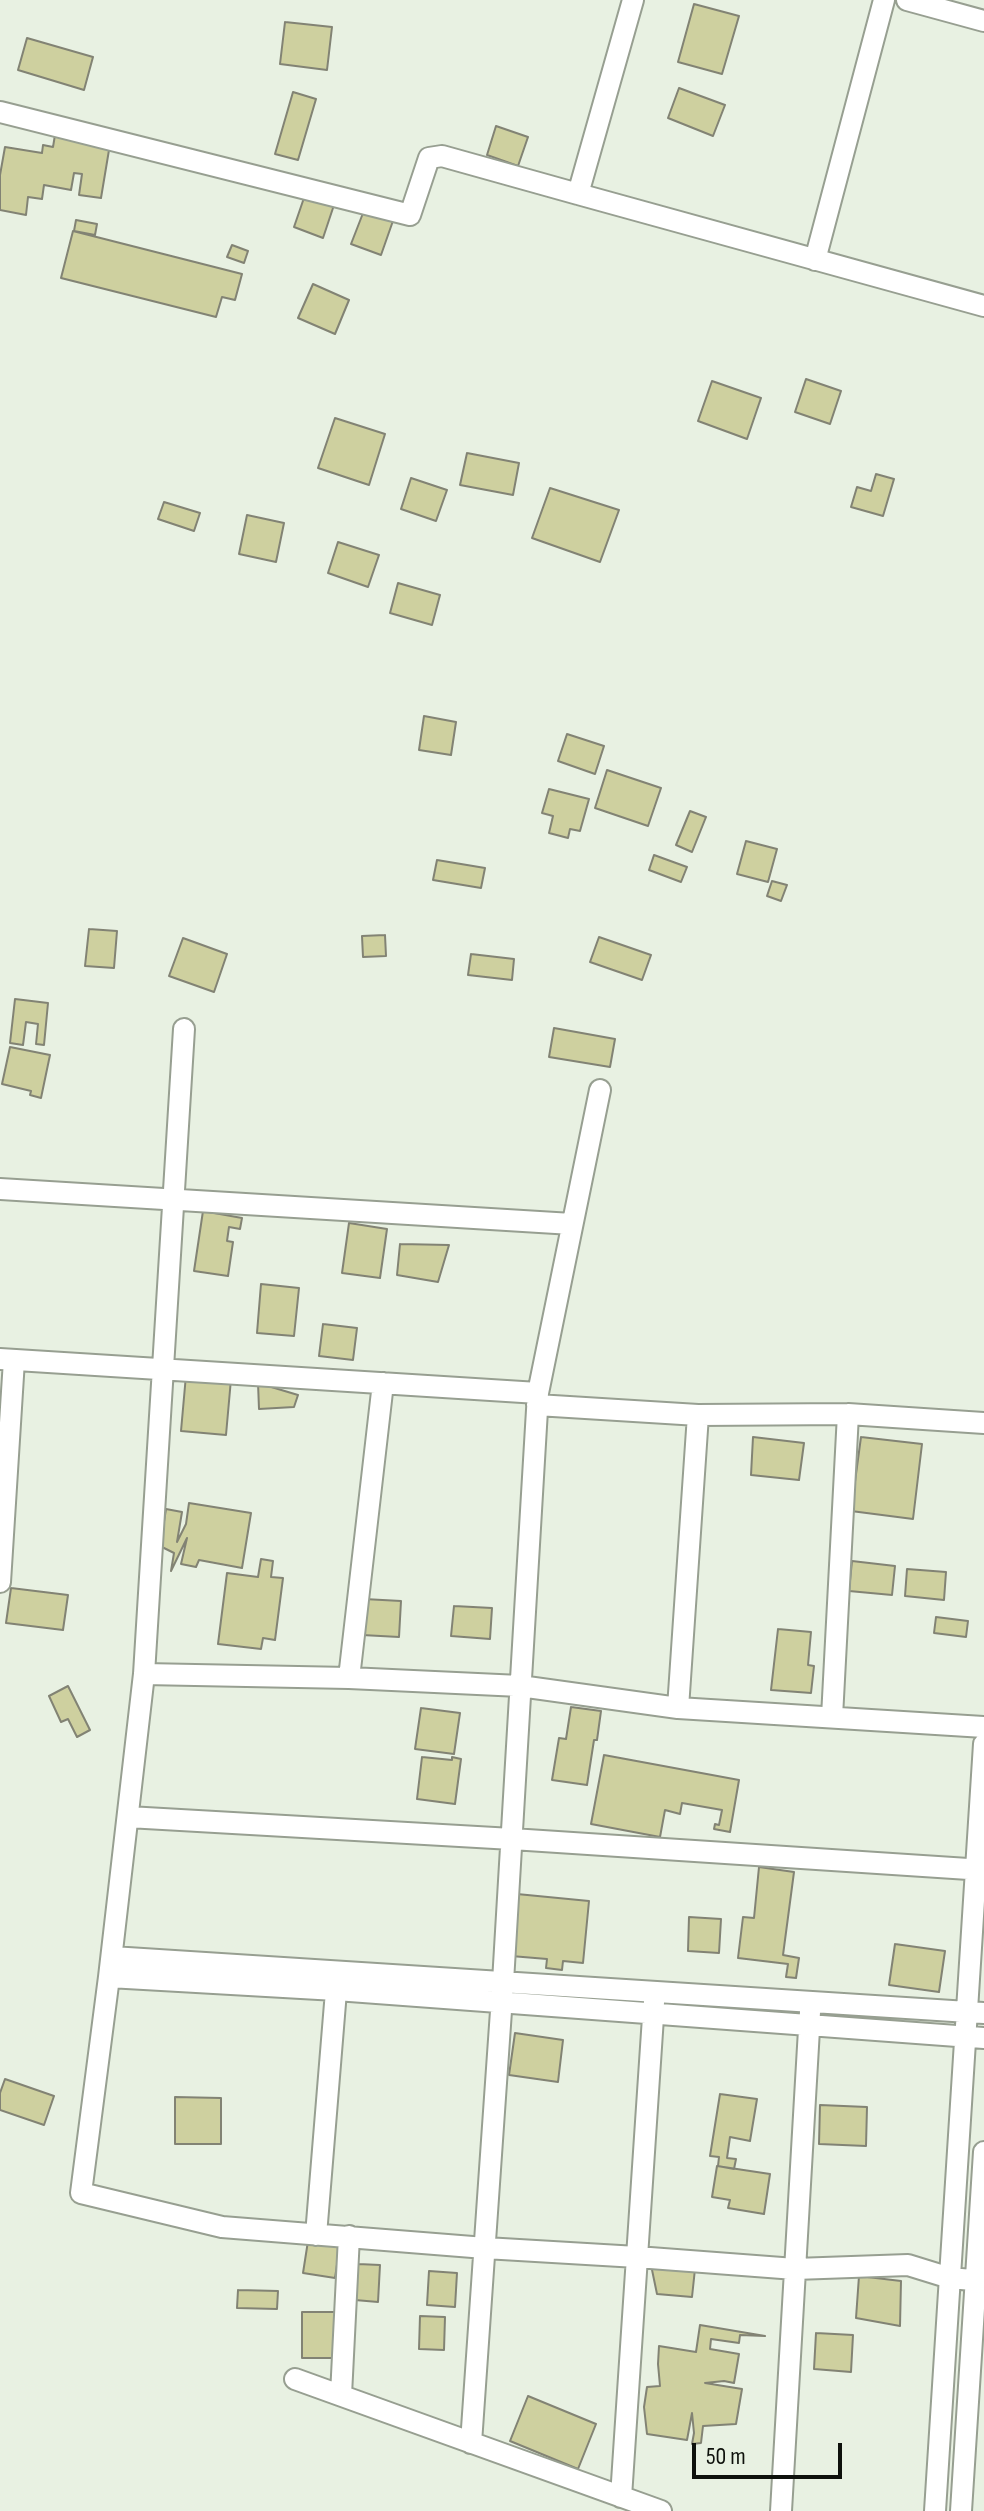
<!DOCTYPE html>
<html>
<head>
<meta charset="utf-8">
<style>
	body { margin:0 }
	#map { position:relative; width:984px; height:2511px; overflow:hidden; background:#e8f1e2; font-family:"Sofia Sans Condensed",sans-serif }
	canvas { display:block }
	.scale { position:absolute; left:692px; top:2443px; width:150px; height:36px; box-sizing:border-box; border:4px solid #0e110c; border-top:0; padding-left:10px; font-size:24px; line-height:28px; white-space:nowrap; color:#0e110c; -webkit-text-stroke:6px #e8f1e2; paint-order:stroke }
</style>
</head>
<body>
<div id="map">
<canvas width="984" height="2511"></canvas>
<div class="scale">50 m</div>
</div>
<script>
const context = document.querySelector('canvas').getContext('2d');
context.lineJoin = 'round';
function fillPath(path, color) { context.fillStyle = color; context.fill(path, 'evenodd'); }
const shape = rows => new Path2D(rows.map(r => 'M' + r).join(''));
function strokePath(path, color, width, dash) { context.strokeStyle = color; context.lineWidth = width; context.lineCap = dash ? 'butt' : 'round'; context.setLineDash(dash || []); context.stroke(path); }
const building = shape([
	[694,4,739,16,722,74,678,62,694,4],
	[285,22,332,27,327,70,280,64,285,22],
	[27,38,93,57,84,90,18,70,27,38],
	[679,88,725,105,713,136,668,118,679,88],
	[293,92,316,99,298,160,275,154,293,92],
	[496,126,528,137,518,166,487,155,496,126],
	[55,135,110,144,101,198,79,195,82,174,74,173,71,190,44,185,42,199,28,197,26,215,0,210,0,175,5,147,42,153,43,145,53,147,55,135],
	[306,192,335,202,323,238,294,227,306,192],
	[365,208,394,218,381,255,351,244,365,208],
	[76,220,97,224,95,235,74,231,76,220],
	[73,231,242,274,235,300,222,297,216,317,61,278,73,231],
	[232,245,248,251,244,263,227,257,232,245],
	[313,284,349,300,335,334,298,318,313,284],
	[806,379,841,391,830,424,795,412,806,379],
	[712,381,761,398,747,439,698,421,712,381],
	[335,418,385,434,369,485,318,468,335,418],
	[467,453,519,463,513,495,460,485,467,453],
	[876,474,894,479,883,516,851,507,857,487,871,491,876,474],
	[411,478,447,490,436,521,401,509,411,478],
	[550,488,619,510,600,562,532,538,550,488],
	[164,502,200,513,194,531,158,519,164,502],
	[247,515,284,523,276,562,239,554,247,515],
	[338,542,379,555,368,587,328,573,338,542],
	[398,583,440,595,432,625,390,613,398,583],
	[424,716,456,722,451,755,419,750,424,716],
	[567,734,604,746,595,774,558,761,567,734],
	[607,770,661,788,648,826,595,808,607,770],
	[549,789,589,799,580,831,570,829,568,838,549,833,553,816,542,813,549,789],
	[690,811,706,817,692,852,676,845,690,811],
	[746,841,777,849,768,882,737,874,746,841],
	[654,855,687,867,681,882,649,870,654,855],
	[437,860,485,868,481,888,433,880,437,860],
	[772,881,787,885,781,901,767,896,772,881],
	[89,929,117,931,114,968,85,966,89,929],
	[385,935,386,956,363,957,362,936,385,935],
	[599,937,651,955,642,980,590,962,599,937],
	[183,938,227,954,214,992,169,976,183,938],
	[471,954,514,959,512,980,468,975,471,954],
	[15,999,48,1003,44,1045,36,1044,38,1024,26,1022,23,1045,10,1043,15,999],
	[554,1028,615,1039,610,1067,549,1057,554,1028],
	[10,1047,50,1055,41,1098,30,1095,31,1091,2,1084,10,1047],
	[203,1211,242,1218,240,1229,229,1227,227,1241,233,1242,228,1276,194,1271,203,1211],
	[349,1223,387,1229,380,1278,342,1273,349,1223],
	[400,1244,449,1245,438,1282,397,1275,400,1244],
	[261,1284,299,1288,294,1336,257,1333,261,1284],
	[323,1324,357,1328,353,1360,319,1356,323,1324],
	[186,1375,231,1379,226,1435,181,1431,186,1375],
	[258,1383,298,1395,294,1407,259,1409,258,1383],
	[753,1437,804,1443,799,1480,751,1475,753,1437],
	[861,1437,922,1444,913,1519,851,1511,861,1437],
	[189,1503,251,1513,242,1568,199,1560,196,1567,181,1564,187,1538,171,1571,174,1553,160,1546,166,1509,182,1512,177,1542,186,1524,189,1503],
	[261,1559,273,1561,271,1577,283,1578,275,1640,263,1638,261,1649,218,1644,227,1573,258,1577,261,1559],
	[852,1561,895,1566,892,1595,849,1591,852,1561],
	[907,1569,946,1572,944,1600,905,1596,907,1569],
	[11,1588,68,1595,63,1630,6,1623,11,1588],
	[364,1599,401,1601,399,1637,362,1635,364,1599],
	[454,1606,492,1608,490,1639,451,1636,454,1606],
	[936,1617,968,1621,966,1637,934,1633,936,1617],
	[778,1629,811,1632,808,1665,814,1666,811,1693,771,1690,778,1629],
	[68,1686,90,1730,77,1737,68,1719,61,1722,49,1696,68,1686],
	[571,1707,601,1711,597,1740,594,1740,587,1785,552,1780,559,1738,566,1739,571,1707],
	[421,1708,460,1713,454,1754,415,1749,421,1708],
	[604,1755,739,1780,730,1832,714,1829,715,1824,719,1825,722,1810,682,1803,680,1814,665,1810,660,1837,591,1824,604,1755],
	[422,1757,452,1760,452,1757,461,1759,455,1804,417,1799,422,1757],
	[759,1867,794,1872,783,1955,799,1958,796,1978,786,1977,788,1964,738,1958,743,1917,754,1918,759,1867],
	[517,1894,589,1901,583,1963,563,1961,562,1970,546,1968,547,1959,511,1956,517,1894],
	[689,1917,721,1919,719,1953,688,1951,689,1917],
	[895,1944,945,1951,939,1992,889,1985,895,1944],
	[515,2033,563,2040,558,2082,509,2075,515,2033],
	[5,2079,54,2096,44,2125,0,2110,0,2093,5,2079],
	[720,2094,757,2099,750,2141,730,2137,727,2158,736,2159,734,2169,718,2166,719,2157,710,2156,720,2094],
	[175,2097,221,2098,221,2144,175,2144,175,2097],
	[820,2105,867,2107,866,2146,819,2144,820,2105],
	[717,2166,770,2174,764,2214,728,2208,730,2200,712,2197,717,2166],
	[308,2241,340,2245,335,2278,303,2273,308,2241],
	[358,2264,380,2265,378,2302,355,2300,358,2264],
	[651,2265,695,2269,692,2297,657,2294,651,2265],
	[429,2271,457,2273,455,2307,427,2305,429,2271],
	[859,2276,901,2281,900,2326,856,2318,859,2276],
	[238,2290,278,2291,277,2309,237,2308,238,2290],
	[302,2312,336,2312,336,2358,302,2358,302,2312],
	[420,2316,445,2317,444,2350,419,2349,420,2316],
	[700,2325,765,2336,740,2335,739,2343,711,2339,710,2349,739,2354,734,2383,724,2381,705,2383,742,2389,736,2424,703,2426,701,2443,692,2444,694,2433,692,2413,687,2440,647,2434,644,2407,647,2387,660,2386,658,2364,659,2346,696,2352,700,2325],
	[816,2333,853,2335,851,2372,814,2369,816,2333],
	[528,2396,596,2424,578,2469,510,2441,528,2396]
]);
const minor = shape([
	[633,0,578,194,984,306],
	[907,0,984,21],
	[0,112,410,215,429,158,442,156,578,194],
	[815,260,884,0],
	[184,1029,144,1674,109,1977,81,2193,222,2227,485,2248,637,2257,795,2269,908,2265,950,2278,984,2281],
	[0,1189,572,1224],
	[0,1359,538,1393],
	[537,1405,698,1415,848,1414,984,1423],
	[0,1582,14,1360],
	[144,1674,349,1678,520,1686,678,1708,984,1727],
	[349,1678,383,1383],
	[678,1708,698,1415],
	[832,1717,848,1414],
	[128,1817,512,1839,984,1870],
	[112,1957,984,2013],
	[109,1977,336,1990,984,2038],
	[316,2235,337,1979],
	[295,2379,661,2511],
	[341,2395,349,2236],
	[471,2443,503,1982,538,1393,600,1090],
	[621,2497,654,2002],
	[781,2511,810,2012],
	[935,2511,984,1744],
	[961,2511,984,2152]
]);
fillPath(building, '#ced09f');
strokePath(building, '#828374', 2);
strokePath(minor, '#979f91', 24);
strokePath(minor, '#fff', 20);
</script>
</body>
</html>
